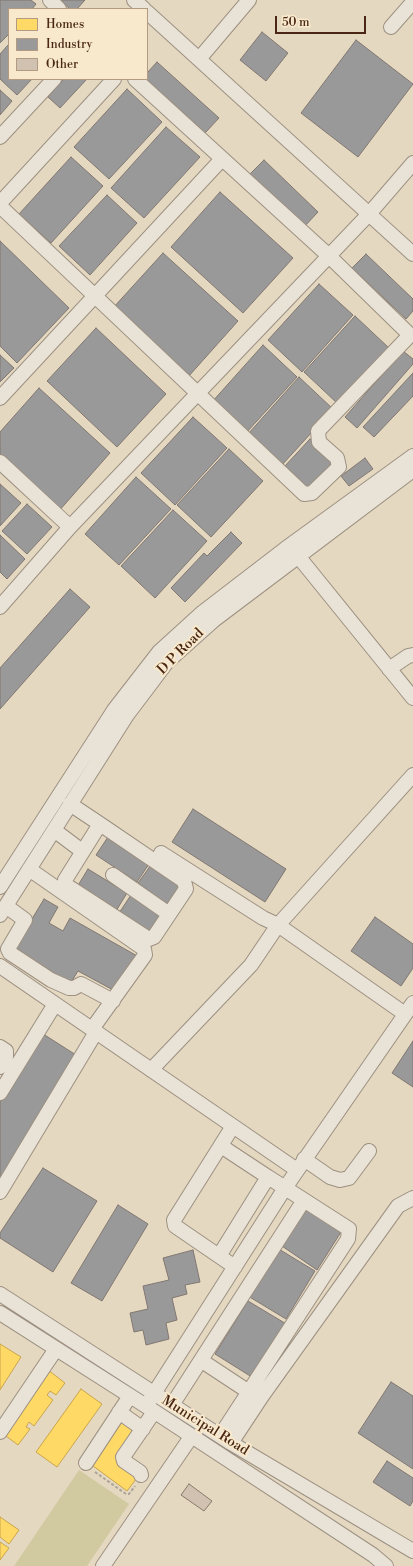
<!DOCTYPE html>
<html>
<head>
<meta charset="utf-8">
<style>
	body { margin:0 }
	#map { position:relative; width:413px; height:1566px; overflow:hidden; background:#e5d8c0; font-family:"Libre Bodoni",serif }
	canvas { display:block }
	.legend { position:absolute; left:8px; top:8px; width:140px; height:72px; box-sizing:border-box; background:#f8e9cc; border:1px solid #b29b82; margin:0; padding:5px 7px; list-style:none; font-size:12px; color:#492714 }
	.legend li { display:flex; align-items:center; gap:8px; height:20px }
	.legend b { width:20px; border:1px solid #b29b82 }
	.scale { position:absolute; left:275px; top:16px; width:91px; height:18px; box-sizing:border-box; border:2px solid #492714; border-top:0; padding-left:5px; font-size:12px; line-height:14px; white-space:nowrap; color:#492714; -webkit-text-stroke:3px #f8e9cc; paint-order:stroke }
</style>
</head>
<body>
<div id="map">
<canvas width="413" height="1566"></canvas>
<ul class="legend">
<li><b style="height:11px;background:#ffd966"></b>Homes</li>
<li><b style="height:11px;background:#999"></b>Industry</li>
<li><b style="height:11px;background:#d1c1b0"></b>Other</li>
</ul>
<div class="scale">50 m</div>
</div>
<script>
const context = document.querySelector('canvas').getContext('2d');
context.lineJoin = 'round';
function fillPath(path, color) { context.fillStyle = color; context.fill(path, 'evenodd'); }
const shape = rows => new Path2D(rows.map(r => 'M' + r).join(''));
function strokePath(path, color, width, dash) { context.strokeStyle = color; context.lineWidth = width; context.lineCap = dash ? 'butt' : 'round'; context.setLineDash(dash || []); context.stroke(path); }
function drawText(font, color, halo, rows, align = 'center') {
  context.font = font + ' "Libre Bodoni",serif'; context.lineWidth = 4; context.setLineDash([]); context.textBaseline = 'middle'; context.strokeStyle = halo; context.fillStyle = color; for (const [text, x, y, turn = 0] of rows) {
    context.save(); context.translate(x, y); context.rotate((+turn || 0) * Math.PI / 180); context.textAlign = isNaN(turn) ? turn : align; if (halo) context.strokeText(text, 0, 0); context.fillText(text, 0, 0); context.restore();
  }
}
const green = shape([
	[79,1470,129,1504,87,1566,14,1566]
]);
const homes = shape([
	[0,1344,21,1357,0,1390,0,1344],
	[48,1370,65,1383,56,1395,50,1391,47,1395,53,1400,34,1426,29,1422,26,1427,30,1429,18,1445,2,1433,48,1370],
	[81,1389,102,1404,57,1467,36,1452,81,1389],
	[121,1419,138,1431,119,1459,140,1474,127,1491,89,1463,121,1419],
	[0,1517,19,1530,9,1544,0,1537,0,1517],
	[0,1542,9,1548,0,1560,0,1542]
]);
const industry = shape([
	[0,0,31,0,36,4,32,9,9,9,9,34,0,43,0,0],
	[60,0,85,0,77,9,70,9,60,0],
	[262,32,288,53,266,81,240,60,262,32],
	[356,40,413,84,358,157,301,113,356,40],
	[9,44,9,79,32,79,17,95,0,79,0,54,9,44],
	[157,62,219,118,205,133,146,79,147,73,157,62],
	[64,79,87,79,60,108,48,97,64,79],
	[127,89,162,122,109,179,74,147,127,89],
	[0,90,12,101,0,115,0,90],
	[166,127,200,157,144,218,111,188,166,127],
	[71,157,103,186,51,243,19,214,71,157],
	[264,160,318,212,303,228,249,175,264,160],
	[220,192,293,258,243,313,171,247,220,192],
	[107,195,137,223,90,275,59,246,107,195],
	[0,241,69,308,17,363,0,346,0,241],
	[163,253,238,321,188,377,113,308,163,253],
	[366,254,413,299,413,311,406,319,352,268,366,254],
	[319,284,353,315,302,372,268,340,319,284],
	[355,316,389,348,338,404,304,372,355,316],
	[96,328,166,394,117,447,47,381,96,328],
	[263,345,297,377,246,433,212,402,263,345],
	[403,351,413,359,413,364,357,428,345,417,403,351],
	[0,355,14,368,0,382,0,355],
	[413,373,413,396,374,437,363,427,413,373],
	[299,377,333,409,282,465,248,434,299,377],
	[39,388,110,453,58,512,0,459,0,432,39,388],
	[193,417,227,448,175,505,141,473,193,417],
	[310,439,335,463,308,491,284,467,310,439],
	[229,449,263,481,211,537,177,505,229,449],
	[365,458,373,469,349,486,341,476,365,458],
	[136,477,171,509,119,565,85,534,136,477],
	[0,484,21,503,0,526,0,484],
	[27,504,52,527,27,554,2,531,27,504],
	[173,510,207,541,155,598,121,566,173,510],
	[231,532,242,543,185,602,171,588,204,553,207,556,231,532],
	[0,535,25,559,7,579,0,572,0,535],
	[70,589,90,607,0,709,0,668,70,589],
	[193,809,286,869,265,902,172,842,193,809],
	[108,837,149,864,137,882,96,855,108,837],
	[151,865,180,886,167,904,138,883,151,865],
	[88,869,127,893,116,911,77,887,88,869],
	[131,895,160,915,148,933,119,913,131,895],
	[44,899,58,907,49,923,63,931,70,918,139,957,115,991,78,971,70,984,14,949,44,899],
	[375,917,413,944,413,968,401,986,351,951,375,917],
	[40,1032,76,1055,0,1179,0,1096,40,1032],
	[413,1041,413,1087,392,1073,413,1041],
	[43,1168,97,1201,53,1272,0,1238,0,1233,43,1168],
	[118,1205,148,1224,102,1301,71,1283,118,1205],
	[303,1207,341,1232,317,1270,279,1244,303,1207],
	[277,1248,315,1271,286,1319,248,1296,277,1248],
	[193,1250,200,1282,185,1285,187,1294,172,1298,177,1320,166,1323,169,1339,146,1345,143,1330,134,1332,130,1313,148,1309,143,1286,169,1280,163,1258,193,1250],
	[248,1301,288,1325,255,1379,215,1354,248,1301],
	[391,1382,413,1396,413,1469,358,1433,391,1382],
	[387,1461,413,1478,413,1501,410,1506,373,1482,387,1461]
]);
const building = shape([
	[189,1484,212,1501,204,1511,181,1495,189,1484]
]);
const path = shape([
	[95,1472,126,1494,129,1494,135,1486]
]);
const minor = shape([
	[50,0,59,9],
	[134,0,144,9],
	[147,12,413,254],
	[391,27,413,2],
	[199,59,249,0],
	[0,137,54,79],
	[0,203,114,79],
	[0,206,304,494,312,493,339,467,337,458,319,442,318,431,410,335,329,256,135,79],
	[0,398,222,159],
	[0,462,70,527],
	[298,556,413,698],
	[0,607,70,527,369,214,413,163],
	[389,669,408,656,413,655],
	[70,804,100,824,184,881,186,889,154,937,149,939,66,885,65,880,100,824],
	[54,830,82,851],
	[161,853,263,918,278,925,405,1014],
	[29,869,144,949,145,955,92,1029],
	[113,875,169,914],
	[0,887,114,710,159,652,203,612,285,549,413,456],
	[6,906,25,920,8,949,10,953,51,980,69,988,74,988,81,984,113,1001],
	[0,915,127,715,167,662,214,620,413,470],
	[0,966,297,1170],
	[0,1047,6,1051,6,1057,0,1067],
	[151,1070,251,965,278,925,413,775],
	[0,1093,55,1004],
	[233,1126,174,1220,175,1226,235,1267],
	[304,1159,330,1177,340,1180,349,1178,369,1151],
	[0,1192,96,1032],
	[219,1256,268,1177,221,1146],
	[0,1294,231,1443,413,1551],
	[0,1313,146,1406,373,1555,386,1566],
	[202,1361,249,1392],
	[172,1405,304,1200],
	[146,1406,285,1188,413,1003],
	[119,1412,143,1429],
	[0,1432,56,1349],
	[220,1436,348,1239,349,1229,268,1177],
	[231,1443,262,1396,398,1206,413,1198],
	[86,1463,130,1396],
	[141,1475,140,1472,124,1461,123,1457,154,1412],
	[103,1566,191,1437]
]);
const streetNames = [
	["D P Road",181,652,-45],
	["Municipal Road",205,1426,32]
];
fillPath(green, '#d1caa1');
fillPath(homes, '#ffd966');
strokePath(homes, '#c8a44d', 1);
fillPath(industry, '#999');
strokePath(industry, '#817771', 1);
fillPath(building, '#d1c1b0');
strokePath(building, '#86796b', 1);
strokePath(minor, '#9c9081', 16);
strokePath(path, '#aca399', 2, [3, 2]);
strokePath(minor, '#e9e2d6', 14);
drawText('14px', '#492714', '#f8e9cc', streetNames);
</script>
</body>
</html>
